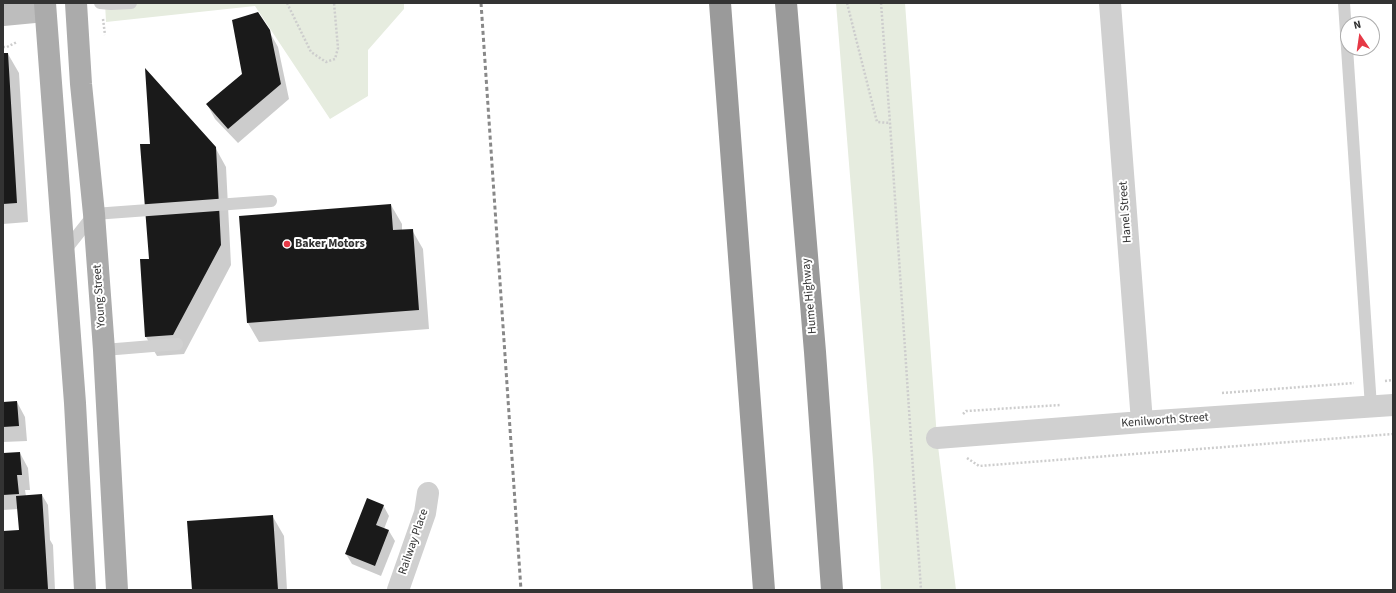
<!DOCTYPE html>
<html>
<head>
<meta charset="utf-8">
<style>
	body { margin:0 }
	#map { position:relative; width:1396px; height:593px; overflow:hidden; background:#fff; font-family:"Source Sans 3",sans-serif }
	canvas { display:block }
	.frame { position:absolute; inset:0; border:4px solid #333; pointer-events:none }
	.north { position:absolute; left:1340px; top:16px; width:40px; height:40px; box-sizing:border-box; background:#fff; border:1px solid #adadad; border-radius:50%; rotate:347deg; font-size:11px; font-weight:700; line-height:16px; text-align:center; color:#333 }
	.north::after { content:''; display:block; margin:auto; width:14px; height:18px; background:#e63946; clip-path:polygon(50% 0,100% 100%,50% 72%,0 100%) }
</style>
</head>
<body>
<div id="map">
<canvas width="1396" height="593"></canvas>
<div class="frame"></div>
<div class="north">N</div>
</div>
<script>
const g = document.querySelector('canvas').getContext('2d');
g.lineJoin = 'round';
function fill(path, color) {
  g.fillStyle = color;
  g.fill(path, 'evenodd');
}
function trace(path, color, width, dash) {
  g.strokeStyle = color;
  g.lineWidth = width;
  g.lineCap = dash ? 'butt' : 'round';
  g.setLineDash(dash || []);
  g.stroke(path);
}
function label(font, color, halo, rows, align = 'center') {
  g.font = font + ' "Source Sans 3",sans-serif';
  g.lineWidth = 4;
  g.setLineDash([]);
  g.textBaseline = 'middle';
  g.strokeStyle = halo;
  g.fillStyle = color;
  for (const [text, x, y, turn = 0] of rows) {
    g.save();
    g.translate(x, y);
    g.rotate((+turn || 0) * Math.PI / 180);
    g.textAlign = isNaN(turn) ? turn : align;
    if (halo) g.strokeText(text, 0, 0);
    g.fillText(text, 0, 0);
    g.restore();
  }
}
fill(new Path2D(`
	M105,3H404V9L368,50V96L330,119L255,6L106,22Z
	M836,3H905L937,438L956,590H881L873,460Z`), '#e6ecdf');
fill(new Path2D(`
	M269,31L278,47L289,99L238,143L215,119L207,104L244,75Z
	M3,54H8L19,73L28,222L3,224Z
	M215,147L226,167L231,265L184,354L157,356L146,337L150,260Z
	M391,205L402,224V230H412L423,249L429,329L259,342L248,323Z
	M17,402L25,417L27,441L3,442V403Z
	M20,453L28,468L30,490H25L26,496L42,495L48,505L50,540L53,545L55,590H3V532L20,531L18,509L3,510V454Z
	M383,505L389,516L384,529L389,531L395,541L381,576L352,564L346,554Z
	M273,517L284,536L287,590H193Z`), '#0003');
fill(new Path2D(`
	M258,12L270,30L281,84L228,129L206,104L242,74L232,20Z
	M3,53H8L17,203L3,204Z
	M145,68L216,147L221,245L173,335L145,337L140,259H149L140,144H150Z
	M391,204L393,230L413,229L419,310L247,323L239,216Z
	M17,401L19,426L3,427V402Z
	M20,452L22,475H17L19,494L3,495V453Z
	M42,494L48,589L3,590V531L19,530L16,496Z
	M367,498L384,505L376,525L389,530L375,566L345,554Z
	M273,515L278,590H192L187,521Z`), '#1a1a1a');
trace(new Path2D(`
	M287,3L311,52L326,62L335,59L338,48L334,3
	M847,3L877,122L890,123
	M881,3L890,123L921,590
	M103,19L105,35
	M3,47H7L17,42
	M1385,381L1393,380
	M1222,393L1354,383
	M963,414L966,411L1061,405
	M967,458L979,466L1393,434`), '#cdcdcd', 2.5, [2, 2]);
trace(new Path2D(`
	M100,3L111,4L131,3
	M1344,3L1371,407
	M64,252L94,214L271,201
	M104,350L177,344`), '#d0d0d0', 12);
trace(new Path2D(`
	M1110,3L1142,422
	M937,438L1142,422L1393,405
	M398,590L425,513L428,493`), '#d0d0d0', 22);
trace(new Path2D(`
	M3,15L45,11`), '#bdbdbd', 22);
trace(new Path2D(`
	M45,3L75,403L85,590
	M76,3L81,84L94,214L104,350L117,590`), '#ababab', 22);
trace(new Path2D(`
	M720,3L764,590
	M786,3L815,352L832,590`), '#9a9a9a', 22);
trace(new Path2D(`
	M481,3L521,590`), '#888', 3, [4, 3]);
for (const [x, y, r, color] of [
	[287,244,4,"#e63946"]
]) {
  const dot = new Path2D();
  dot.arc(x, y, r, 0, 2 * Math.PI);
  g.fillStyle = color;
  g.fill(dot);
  trace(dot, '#fff', 1.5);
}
label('12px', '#333', '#fff', [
	["Hanel Street",1126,212,-94],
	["Young Street",100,296,-94],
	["Hume Highway",810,296,-95],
	["Kenilworth Street",1165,421,-4],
	["Railway Place",414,542,-71]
]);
label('bold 12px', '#333', '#fff', [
	["Baker Motors",295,244]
], 'left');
</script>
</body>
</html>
